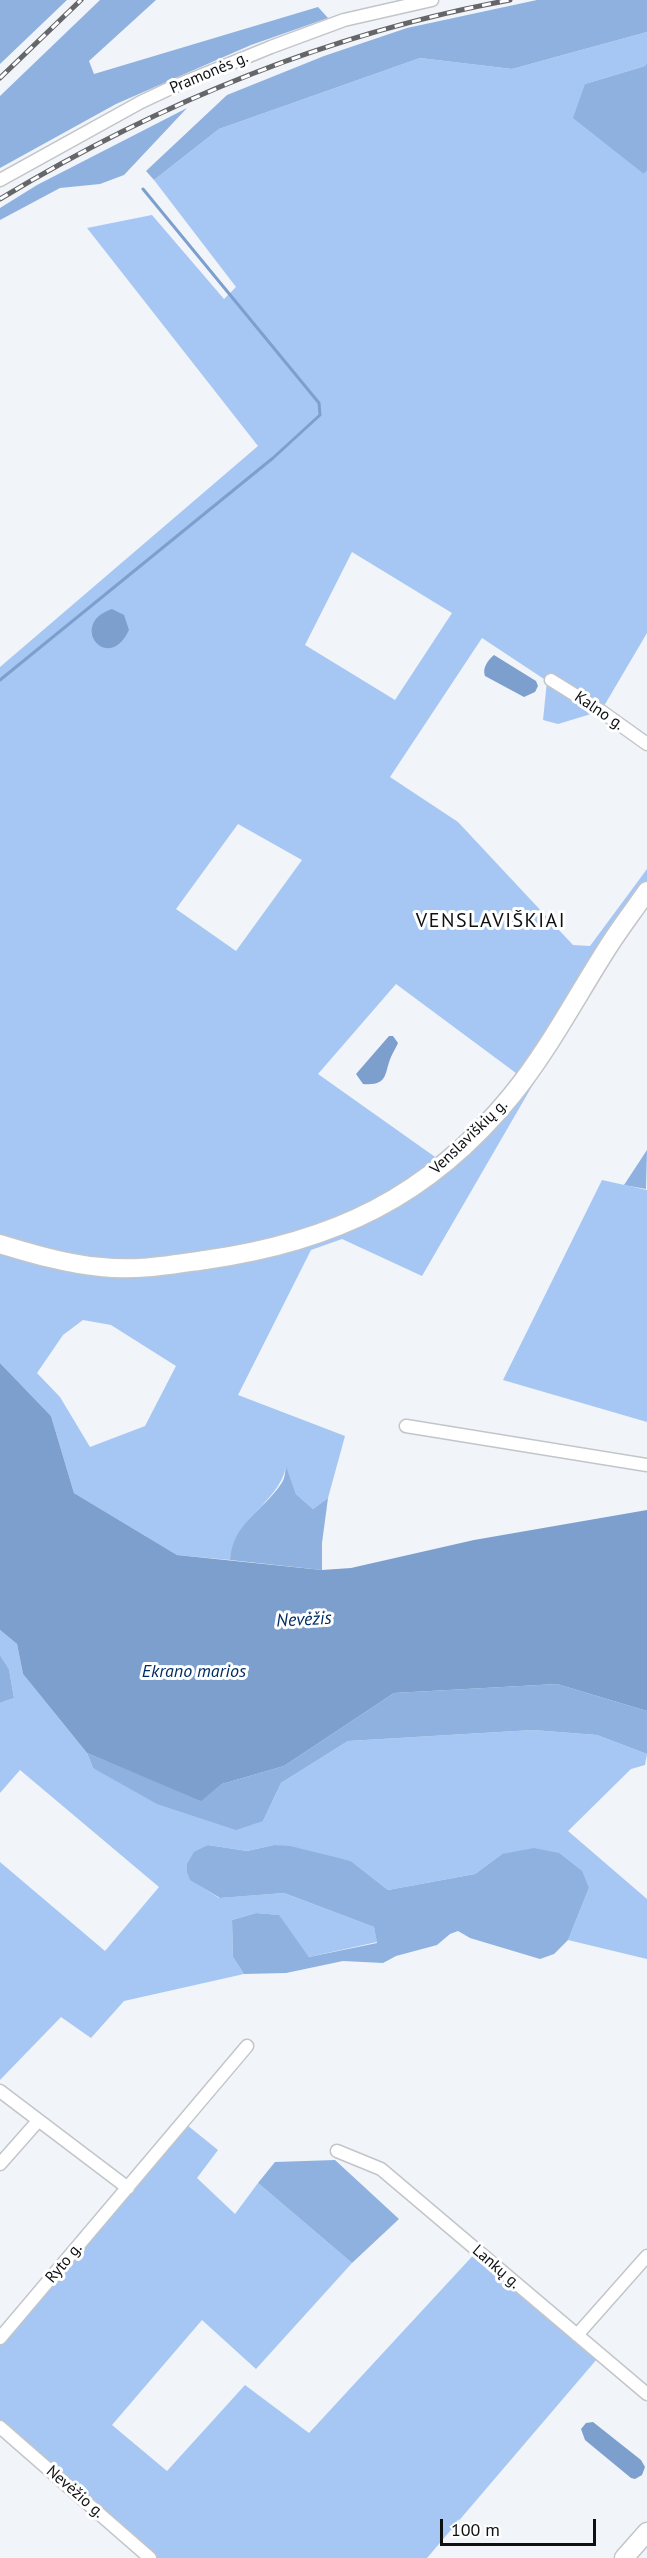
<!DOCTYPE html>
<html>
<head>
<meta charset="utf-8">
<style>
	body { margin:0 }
	#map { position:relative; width:647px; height:2558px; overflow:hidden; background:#f1f4f8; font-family:"PT Sans",sans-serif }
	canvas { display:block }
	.scale { position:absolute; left:440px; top:2519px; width:156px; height:27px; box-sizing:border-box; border:3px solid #0f1012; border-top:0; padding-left:8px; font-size:18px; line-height:21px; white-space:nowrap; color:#0f1012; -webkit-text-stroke:4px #fff; paint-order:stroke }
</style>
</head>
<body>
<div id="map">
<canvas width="647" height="2558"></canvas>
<div class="scale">100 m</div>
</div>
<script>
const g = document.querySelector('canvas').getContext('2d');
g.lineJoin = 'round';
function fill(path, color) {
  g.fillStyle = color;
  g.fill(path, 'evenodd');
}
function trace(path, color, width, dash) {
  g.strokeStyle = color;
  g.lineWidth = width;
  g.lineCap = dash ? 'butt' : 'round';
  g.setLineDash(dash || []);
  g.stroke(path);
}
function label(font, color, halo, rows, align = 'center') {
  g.font = font + ' "PT Sans",sans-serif';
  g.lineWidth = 6;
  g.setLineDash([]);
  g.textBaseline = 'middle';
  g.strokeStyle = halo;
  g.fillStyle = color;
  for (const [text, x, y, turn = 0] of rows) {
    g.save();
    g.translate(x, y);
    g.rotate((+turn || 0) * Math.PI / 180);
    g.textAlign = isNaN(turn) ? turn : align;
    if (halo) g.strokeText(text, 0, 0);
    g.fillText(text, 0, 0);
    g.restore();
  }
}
fill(new Path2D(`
	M647,32V62L645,66L585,84L644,174L647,171V633L601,711L558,724L543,720L547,681L482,638L390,777L458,822L573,945L590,946L647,869V891L524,1079L396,984L318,1074L445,1164L329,1231L146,1269L0,1243V667L258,446L87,228L152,215L224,299L236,287L154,180L219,129L420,58L512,69ZM352,552L452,613L395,700L305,645ZM238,824L302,860L236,951L176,909Z
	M546,1062L422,1276L342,1239L311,1250L238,1395L345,1436L328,1498L313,1509L296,1494L286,1467C278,1504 233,1518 230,1560L177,1555L74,1493L51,1416L0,1363V1253L155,1274L198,1270L253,1259L394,1207ZM83,1320L111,1325L176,1366L145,1426L90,1447L60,1397L37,1373L63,1335Z
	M602,1180L647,1190V1422L503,1380Z
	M0,1630L17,1644L23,1674L87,1753L93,1768L263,1821L281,1783L348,1741L533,1730L597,1735L647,1754L645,1765L631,1769L568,1831L647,1899V1959L568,1940L589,1888L502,1854L475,1874L388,1890L351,1861L274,1845L247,1851L208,1845L191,1880L219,1898L284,1893L374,1927L377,1942L309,1957L278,1915L256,1913L232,1920L233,1957L244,1974L124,2001L91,2038L61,2017L0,2080V1862L105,1951L159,1887L20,1770L0,1793V1703L14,1698L9,1669L0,1655Z
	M187,2125L218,2150L197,2178L235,2214L258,2183L352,2263L256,2369L202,2320L112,2425L167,2471L245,2385L309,2433L479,2249L597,2359L427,2558H150L0,2422V2344Z`), '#a6c7f3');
fill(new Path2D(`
	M0,0H67L0,64Z
	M100,0H156L89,61L94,74L318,7L328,18L251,45L116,104L0,168V96Z
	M537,0H647V32L512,69L420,58L219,129L154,180L146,171L227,95L324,56L407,28Z
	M647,62V171L644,174L573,118L585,84L645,66Z
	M187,108L124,175L100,184L60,188L0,220V208L37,185Z
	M647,1150L646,1189L624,1185Z
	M286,1466L296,1494L313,1509L328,1498L322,1543V1570L230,1560C232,1524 263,1511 281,1484C285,1479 285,1472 286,1466Z
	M0,1655L9,1669L14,1698L0,1703Z
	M557,1684L647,1711V1754L597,1735L533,1730L348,1741L281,1783L263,1821L236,1830L157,1804L93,1768L87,1753L201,1800L222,1784L284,1766L394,1693Z
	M208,1845L247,1851L274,1845L290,1846L351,1861L388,1890L475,1874L502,1854L534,1848L559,1853L582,1871L589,1888L568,1940L554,1954L540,1959L470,1938L458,1931L450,1934L437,1945L396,1956L383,1963L343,1961L286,1973L244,1974L233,1957L232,1920L256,1913L279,1915L309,1957L377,1943L374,1927L284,1893L220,1898L190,1880L187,1872V1864L194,1852Z
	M335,2160L399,2219L352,2263L258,2183L275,2162Z`), '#8eb1e0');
fill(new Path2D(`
	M112,609L124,615L129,630C108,675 67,624 112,609Z
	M494,655L536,681L538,686L535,692L524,697L485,676C482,668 488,660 494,655Z
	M389,1036H393L398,1043C396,1048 393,1052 391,1057C384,1073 389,1086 363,1084L356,1074Z
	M0,1363L51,1416L74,1493L177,1555L322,1570L351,1568L474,1540L647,1510V1711L557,1684L394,1693L284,1766L222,1784L201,1801L87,1753L23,1674L17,1644L0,1630Z
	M593,2422L641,2460L645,2467L642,2475L635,2479L631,2478L585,2440L581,2429L586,2423Z`), '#7d9fce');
trace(new Path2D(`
	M0,680L273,458L320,415L319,403L143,189`), '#7d9fce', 3);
const minor = new Path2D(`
	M0,180L141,102L173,87L271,47L344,20L432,0
	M551,680L601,711L647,744
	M406,1426L647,1465
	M0,2091L128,2188
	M337,2151L381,2169L647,2394
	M0,2164L38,2121
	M577,2335L647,2256
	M0,2338L247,2046
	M0,2427L150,2558`);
const secondary = new Path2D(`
	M0,1244C33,1254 67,1264 101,1267C137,1271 170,1265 205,1260C333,1242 429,1197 512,1095C549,1049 576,997 608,947C620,928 634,910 647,891
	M624,2558L647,2532`);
trace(minor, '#c2c5c9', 15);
trace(secondary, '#c2c5c9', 21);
trace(minor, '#fff', 12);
trace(secondary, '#fff', 18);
const rail = new Path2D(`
	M0,78L81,0
	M0,199C157,104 330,33 510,0`);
trace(rail, '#656669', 5);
trace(rail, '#fff', 3, [9]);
label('16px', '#0f1012', '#fff', [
	["Pramonės g.",209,73,-23],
	["Kalno g.",599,711,34],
	["Venslaviškių g.",469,1137,-44],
	["Ryto g.",64,2263,-50],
	["Lankų g.",496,2267,41],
	["Nevėžio g.",75,2492,41]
]);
label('italic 18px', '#002d64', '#fff', [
	["Nevėžis",304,1620,-3],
	["Ekrano marios",194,1672]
]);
g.letterSpacing = '1.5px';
label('20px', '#0f1012', '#fff', [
	["VENSLAVIŠKIAI",491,921]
]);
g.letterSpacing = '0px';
</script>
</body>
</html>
